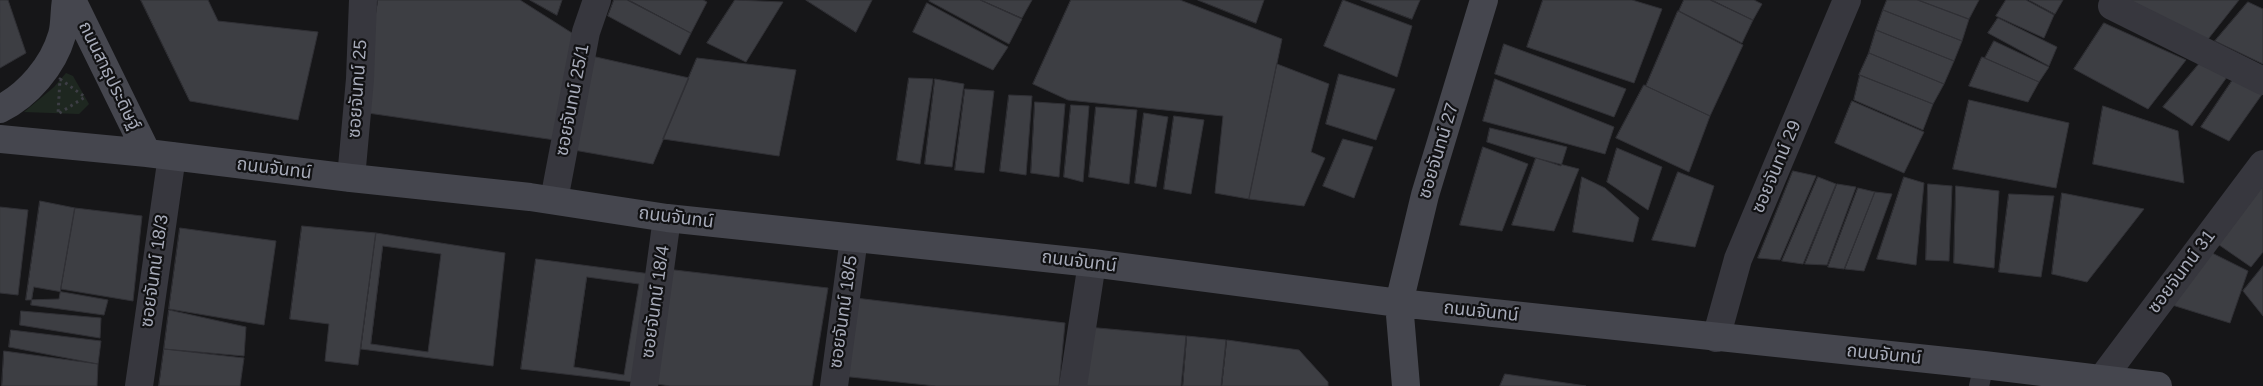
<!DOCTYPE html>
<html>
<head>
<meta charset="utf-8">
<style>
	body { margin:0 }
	canvas { display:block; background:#161618 }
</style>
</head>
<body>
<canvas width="2263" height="386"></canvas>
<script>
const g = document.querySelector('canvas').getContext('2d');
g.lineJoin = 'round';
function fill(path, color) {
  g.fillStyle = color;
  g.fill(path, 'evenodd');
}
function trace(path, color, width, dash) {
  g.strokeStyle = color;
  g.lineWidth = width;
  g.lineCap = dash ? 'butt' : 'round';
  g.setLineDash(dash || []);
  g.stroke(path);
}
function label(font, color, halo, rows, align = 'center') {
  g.font = font + ' Arial,"Noto Sans Thai",sans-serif';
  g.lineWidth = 4.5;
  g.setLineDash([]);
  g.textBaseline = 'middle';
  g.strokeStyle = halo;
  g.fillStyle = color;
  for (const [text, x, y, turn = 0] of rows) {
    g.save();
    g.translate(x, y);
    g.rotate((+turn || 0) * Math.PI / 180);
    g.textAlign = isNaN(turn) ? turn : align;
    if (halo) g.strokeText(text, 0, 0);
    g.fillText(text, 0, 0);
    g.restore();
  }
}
fill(new Path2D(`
	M66,73L73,76L89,104L79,114L24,112L54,87Z`), '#1e2720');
const building = new Path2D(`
	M0,0H8L26,53L0,68Z
	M141,0H208L218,21L318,32L298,120L190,101Z
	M378,0H520L583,40L562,141L361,112Z
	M530,0H562L557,15Z
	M614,0H627L691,33L680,55L608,16Z
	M629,0H703L707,2L691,33Z
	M735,0L783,2L746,62L707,43Z
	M806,0H872L856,32Z
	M930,0H980L1022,19L1009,44L929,1Z
	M981,0H1032L1022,18Z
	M1071,0H1180L1282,39L1249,199L1215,193L1223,116L1068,100L1033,84Z
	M1198,0H1264L1256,23Z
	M1343,0L1412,26L1397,77L1324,46Z
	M1361,0H1420L1412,19Z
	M1543,0H1632L1662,9L1634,83L1527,47Z
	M1684,0H1710L1753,20L1742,43L1679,11Z
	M1712,0H1754L1762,4L1753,20Z
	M1887,0H1918L1969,19L1962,41L1883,10Z
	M1918,0H1979L1969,19Z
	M2006,0H2026L2054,15L2044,38L1996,16Z
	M2029,0H2063L2055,14Z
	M2125,0H2239L2205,43Z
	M2248,2L2263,9V64L2215,41Z
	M927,3L1008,47L993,70L913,32Z
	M1883,10L1962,41L1954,61L1876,30Z
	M1678,11L1743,45L1710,116L1646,86Z
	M1998,18L2057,47L2049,66L1988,33Z
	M2104,23L2186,60L2148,109L2074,69Z
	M1876,30L1954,61L1944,84L1869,53Z
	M1994,41L2049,67L2039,82L1985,58Z
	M1504,44L1626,89L1614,117L1495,74Z
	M1869,53L1944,84L1933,104L1859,75Z
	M587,55L689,78L653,164L568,149Z
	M1982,57L2039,82L2028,102L1969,86Z
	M697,58L796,70L779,156L663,139Z
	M1277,64L1329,84L1311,152L1325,158L1304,206L1249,199Z
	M2199,64L2227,77L2192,126L2163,107Z
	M1339,74L1395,89L1376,140L1326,124Z
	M1860,75L1933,104L1923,130L1854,100Z
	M909,78L933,79L920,164L897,160Z
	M2234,78L2263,93L2229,141L2201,127Z
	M935,79L964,84L952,167L925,164Z
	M1495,79L1614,127L1605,154L1483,121Z
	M1644,85L1710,116L1689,172L1616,138Z
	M965,89L994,91L984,173L955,170Z
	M1009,95L1032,96L1026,175L1000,171Z
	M1969,100L2069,123L2056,188L1953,169Z
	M1852,101L1924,132L1904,173L1835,143Z
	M1035,102L1065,104L1059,177L1031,173Z
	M1071,105L1089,106L1083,182L1064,177Z
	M2103,106L2178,131L2184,183L2093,164Z
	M1096,107L1137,110L1129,184L1089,177Z
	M1144,113L1168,117L1156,187L1135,183Z
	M1174,116L1204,120L1191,194L1164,189Z
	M1490,128L1567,147L1561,166L1487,142Z
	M1343,139L1373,147L1354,198L1323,186Z
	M1483,147L1528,164L1502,231L1460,225Z
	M1617,148L1662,167L1648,210L1607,182Z
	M1536,158L1579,169L1554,231L1512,225Z
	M1793,171L1816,176L1780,260L1758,258Z
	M1678,172L1714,186L1695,247L1652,240Z
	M1582,177L1605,188L1639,218L1633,242L1573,232Z
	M1818,177L1836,184L1803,264L1782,261Z
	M1904,177L1924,183L1916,265L1877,259Z
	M2263,179V252L2251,267L2212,240Z
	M1837,184L1856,187L1827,265L1805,264Z
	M1928,184L1952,186L1949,261L1926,260Z
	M1956,186L1999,191L1994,268L1954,263Z
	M1858,188L1875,192L1844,269L1828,267Z
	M1875,192L1892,194L1864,271L1845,269Z
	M2062,193L2144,209L2087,282L2052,274Z
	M2009,194L2054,196L2041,277L1999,272Z
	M40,201L75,208L59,299L26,300Z
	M0,207L28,210L18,295L0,293Z
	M75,208L142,216L133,301L61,289Z
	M302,226L376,233L358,365L325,361L329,324L290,319Z
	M180,228L276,241L264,325L169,309Z
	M376,233L505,253L493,366L361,349Z
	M383,246L441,254L428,352L371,344Z
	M2206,250L2248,271L2230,323L2169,304Z
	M536,259L651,274L634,382L521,369Z
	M2263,266V316L2243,291Z
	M666,269L828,288L812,386H670L650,383Z
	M587,277L639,284L624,375L574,367Z
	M34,287L108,300L104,315L31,305Z
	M847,297L1065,323L1059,386H936L841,376Z
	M169,310L246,327L244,356L164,349Z
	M21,311L101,318L100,338L20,325Z
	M1087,327L1186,336L1181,386H1079Z
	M11,330L101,341L98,364L9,347Z
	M1187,336L1226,340L1221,386H1183Z
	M1227,340L1299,350L1328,382V386H1222Z
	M164,349L244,358L240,386H159Z
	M4,351L98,364L97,386H2Z
	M1505,374L1586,386H1500Z`);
fill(building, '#3d3e43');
trace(building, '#303035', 1);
trace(new Path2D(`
	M60,79L85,97L58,114Z`), '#3d3e45', 3, [2.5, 4]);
trace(new Path2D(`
	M1979,386L1984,365`), '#37373e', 20);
trace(new Path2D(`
	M2112,6L2263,81
	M351,178L360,79L363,0
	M554,200L586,32L597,0
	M1716,338L1738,259L1847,0
	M2101,380L2263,164
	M139,386L172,156
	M644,386L667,218
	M834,386L854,238
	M1073,386L1092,263`), '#37373e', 28);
trace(new Path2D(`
	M72,0L147,153
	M0,109C28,95 53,66 62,35C65,24 64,11 66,0
	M0,139L147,153L351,178L530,197L667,218L1092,263L1399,303L1984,365L2158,386
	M1406,386L1399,303L1425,195L1484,0`), '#45464e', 28);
label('18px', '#a7abb9', '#111113', [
	["ถนนสาธุประดิษฐ์",109,76,64],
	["ซอยจันทน์ 25",358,89,-86],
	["ซอยจันทน์ 25/1",573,100,-79],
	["ซอยจันทน์ 27",1439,151,-73],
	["ซอยจันทน์ 29",1777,167,-67],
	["ถนนจันทน์",274,169,7],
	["ถนนจันทน์",676,218,7],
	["ถนนจันทน์",1079,262,7],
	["ซอยจันทน์ 18/3",155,271,-82],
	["ซอยจันทน์ 31",2182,272,-53],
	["ซอยจันทน์ 18/4",656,302,-82],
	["ซอยจันทน์ 18/5",844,312,-82],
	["ถนนจันทน์",1481,312,6],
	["ถนนจันทน์",1884,355,6]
]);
</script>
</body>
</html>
